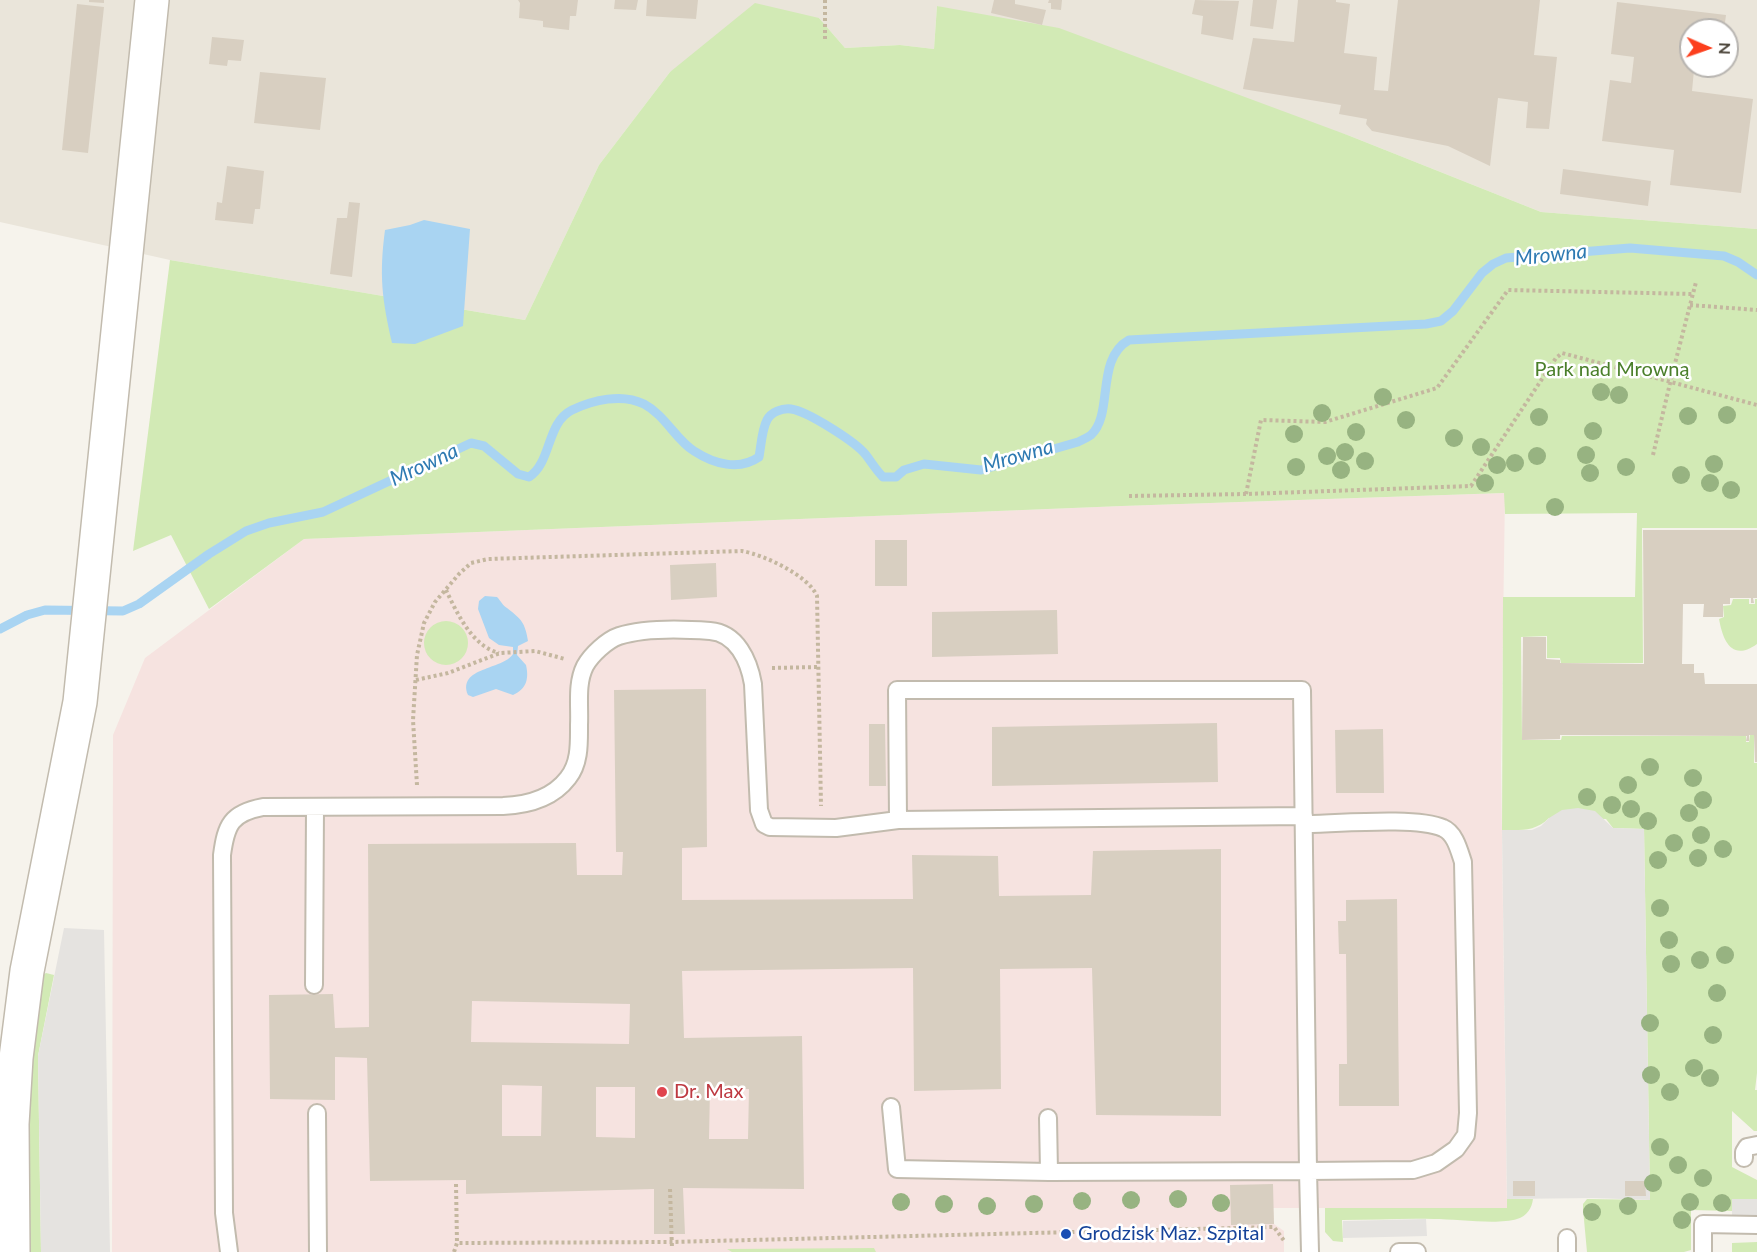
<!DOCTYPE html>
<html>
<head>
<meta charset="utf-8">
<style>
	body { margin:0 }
	#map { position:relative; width:1757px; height:1252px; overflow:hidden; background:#f6f3ec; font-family:Lato,sans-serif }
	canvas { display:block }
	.north { position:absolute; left:1679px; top:18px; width:60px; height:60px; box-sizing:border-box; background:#fff; border:2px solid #b7b4b0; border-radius:50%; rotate:92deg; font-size:16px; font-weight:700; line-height:24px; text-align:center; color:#4b4439 }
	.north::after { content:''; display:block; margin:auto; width:21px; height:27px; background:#fc3f1d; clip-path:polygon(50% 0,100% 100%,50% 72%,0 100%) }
</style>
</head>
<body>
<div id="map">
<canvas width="1757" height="1252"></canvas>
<div class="north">N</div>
</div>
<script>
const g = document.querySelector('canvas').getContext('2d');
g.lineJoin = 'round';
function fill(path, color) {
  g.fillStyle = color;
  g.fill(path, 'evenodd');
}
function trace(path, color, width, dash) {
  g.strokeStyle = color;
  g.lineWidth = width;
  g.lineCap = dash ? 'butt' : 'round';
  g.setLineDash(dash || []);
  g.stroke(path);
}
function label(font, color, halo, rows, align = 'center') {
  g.font = font + ' Lato,sans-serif';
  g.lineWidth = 5;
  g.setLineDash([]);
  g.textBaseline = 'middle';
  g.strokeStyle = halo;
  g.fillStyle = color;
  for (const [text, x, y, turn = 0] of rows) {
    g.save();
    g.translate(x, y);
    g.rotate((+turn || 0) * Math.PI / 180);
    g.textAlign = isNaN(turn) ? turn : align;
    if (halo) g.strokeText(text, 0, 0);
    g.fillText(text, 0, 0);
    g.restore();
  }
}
fill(new Path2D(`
	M0,0H1757V229L1541,212L1350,136L937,6L934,49L900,45L845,48L819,18L670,72L599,165L525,320L170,260L0,222ZM1691,30H1727V66H1691Z`), '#eae5da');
fill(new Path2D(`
	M1505,493L1501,765L1507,1208H1273L1274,1224L1284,1231V1252H112L113,735L145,658L304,539L1122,506Z`), '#f6e3e0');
fill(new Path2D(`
	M755,3L819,18L845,48L900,45L934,49L937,6L1059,28L1350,136L1541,212L1757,229V528H1642L1643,663H1561L1560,658H1547V636L1521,637L1522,740H1561L1562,736H1746V742H1749L1750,735H1754V763H1757V1073L1755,1090H1757V1131H1754L1732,1111V1167L1757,1180V1199H1732V1211L1691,1210V1250L1684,1252H1587L1583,1209V1204L1587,1199L1650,1200L1644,829L1613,828L1606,819L1549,818C1535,832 1520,830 1502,830L1503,597H1635L1637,513L1505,514L1504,493L1122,506L304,539L209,609L171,535L133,551L170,260L525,320L599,165L670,72Z
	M1733,599H1749V604H1755V599H1757V644C1732,662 1723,641 1719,619L1724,617L1723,606L1731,605Z
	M424 643a22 22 0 1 1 44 0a22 22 0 1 1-44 0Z
	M46,973L54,975L38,1056L41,1252H28L27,1104L41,976Z
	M1507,1199H1533C1532,1208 1527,1216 1517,1219C1498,1225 1456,1219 1434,1219C1404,1218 1373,1220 1342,1220L1343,1242L1333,1241L1325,1232V1208H1507Z
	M1757,1242V1252H1732V1243Z
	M874,1248L876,1252H732L727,1249Z`), '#d2eab5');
fill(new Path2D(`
	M1578,808L1595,811L1613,828L1644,829L1650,1200L1593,1198L1507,1199L1502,830H1532L1541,826L1549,818L1562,810Z
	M64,928L104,930L110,1252H41L38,1056Z
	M1732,1199H1757V1216H1732Z
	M1426,1219L1427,1236L1343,1238V1221Z`), '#e5e3e0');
fill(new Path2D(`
	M424,220L470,229L463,326L415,344L392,343C382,299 379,275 385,230L410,225Z
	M485,596L497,597C501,601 503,606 507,608C521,619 525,622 528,641L518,646L517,655L526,665C529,678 527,689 513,695L496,689L473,697L468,695C457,667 503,670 513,654V647L499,645L489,638L478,609L479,601Z`), '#a9d4f2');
trace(new Path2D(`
	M0,629L27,615L45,610L123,611L139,604L209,554L246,531L269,523L323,512L471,443L484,446L518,474L529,477C552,462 546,423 572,410C593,400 622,393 644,404C665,415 676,440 694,451C714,464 739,471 759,457C761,446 762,429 767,420C771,412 782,408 791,409C807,411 856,442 866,455C872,463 876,470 883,477H896L904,470L924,464L981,470L1078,442C1082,440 1087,438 1091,435C1114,414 1095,359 1129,340L1426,324L1441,321L1453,311L1482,273L1493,264L1506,258L1630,248L1724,256L1738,262L1757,275`), '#a9d4f2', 9);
fill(new Path2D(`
	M89,0H104V3L89,2Z
	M518,0H578L576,16H570L569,30L543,27V21L519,18L520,3Z
	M615,0H638L636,10L614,9Z
	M647,0H698L696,19L646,16Z
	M994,0H1015V4L1046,10L1042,25L991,13Z
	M1049,0H1062L1061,10L1051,9V3H1048Z
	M1195,0L1239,1L1233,40L1201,34L1203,16L1192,14Z
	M1253,0H1277L1273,29L1250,26Z
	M1298,0H1336V2L1350,4L1344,53L1377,57L1374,90L1388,91L1398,0H1540L1534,55L1557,57L1549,129L1526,128L1528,102L1498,98L1490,166L1448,146L1372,131L1366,124L1367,119L1339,114L1341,105L1243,89L1253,38L1294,42Z
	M1617,2L1726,15L1724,30H1691V66H1720L1719,73L1694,70L1692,91L1753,99L1741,193L1670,185L1674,150L1602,141L1610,80L1631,83L1634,57L1611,54Z
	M77,4L104,7L88,153L62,150Z
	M212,37L244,40L241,61L228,60L227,66L209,64Z
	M260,72L326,78L320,130L254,123Z
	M227,166L264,171L260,209H255L253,224L215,220L217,202L222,203Z
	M1563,169L1651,181L1648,206L1560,194Z
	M349,202L360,203L352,277L330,274L337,218H347Z
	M1643,530H1757V598H1753L1754,603H1751V598H1730V604H1723V617H1703L1704,604H1683L1682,664H1694V673H1704L1705,684H1757V762H1755L1754,735H1749V741H1746L1747,736L1560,735V739L1522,740L1523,637H1546V659L1560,660V663L1644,664Z
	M875,540H907V586H875Z
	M716,563L717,597L671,600L670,565Z
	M1057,610L1058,654L932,657V612Z
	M706,689L707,847L682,848V900L913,899L912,855L998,856L999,896L1091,895L1093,851L1221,849V1116L1096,1115L1092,968L1000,969L1001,1089L914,1091L913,968L682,971L684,1038L802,1036L804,1189L683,1188L685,1234H654V1189L466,1194V1180L370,1181L367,1058L335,1057V1100L270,1099L269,995L333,994L335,1028L369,1027L368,844L576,843L577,875H622L623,852H616L614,690ZM472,1001L630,1004L629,1044L471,1042ZM502,1085L542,1086L541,1136H502ZM596,1087H635V1138L596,1137ZM710,1089H749L748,1139H709Z
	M1217,723L1218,782L992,786V727Z
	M869,724H885L886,786H869Z
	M1383,729L1384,793H1336L1335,730Z
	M1397,899L1399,1106H1339V1064H1347L1346,954H1339L1338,921H1346V900Z
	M1513,1181H1535V1196H1513Z
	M1625,1181H1645L1646,1196H1625Z
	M1273,1184L1274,1224L1231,1225L1230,1185Z`), '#d8cfc1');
const service = new Path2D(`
	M1304,824C1336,824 1416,816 1443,828C1455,833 1459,850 1463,862L1468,1113L1466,1135L1456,1149L1436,1163L1413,1170L1308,1171L1310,1252
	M314,985L315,808
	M891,1107L897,1169L1049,1172L1308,1171L1302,690H897L898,820
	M317,1113L318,1252
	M1048,1118L1049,1172
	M1744,1158V1152L1747,1147L1757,1145
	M1567,1238V1252
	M229,1252L224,1213L222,855C226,825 231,813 263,807L503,806C528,805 552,799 568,778C580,763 579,743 579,725C580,706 576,684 585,666C591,655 607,640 619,636C644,628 684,629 710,631C737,633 749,661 753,684L759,810L764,824L770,827L836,828L898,820L1304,816
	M1399,1252H1417
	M1703,1252V1224L1757,1225`);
const tertiary = new Path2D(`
	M13,1252L12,1124L16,1058L27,971L80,702L152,0`);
trace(service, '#c2bbae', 20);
trace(tertiary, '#c2bbae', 36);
trace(new Path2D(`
	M825,0V42
	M1690,305L1757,310
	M1653,455L1672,375L1696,282
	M1246,494L1261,420L1325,422L1437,388L1508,290L1693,294
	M1129,496L1246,494L1471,486L1556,358L1562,353L1757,405
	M446,590C457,613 472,646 499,653
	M772,668L819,667
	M416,680L448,673L500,653L535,651L565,659
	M417,785L413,720L417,655L424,623L435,602L459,574L471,563L488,559L742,551C764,555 808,575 817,596L821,806
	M456,1184L457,1243
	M670,1189L672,1249
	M454,1252L457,1243L671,1242L1274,1227L1285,1242`), '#c4b79f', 4, [3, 3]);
trace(service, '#fff', 16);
trace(tertiary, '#fff', 33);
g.fillStyle = '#97b381';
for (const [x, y] of [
	[1601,392],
	[1619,395],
	[1383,397],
	[1322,413],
	[1727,415],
	[1688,416],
	[1539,417],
	[1406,420],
	[1593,431],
	[1356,432],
	[1294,434],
	[1454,438],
	[1481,447],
	[1345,452],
	[1586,455],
	[1327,456],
	[1537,456],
	[1365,461],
	[1515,463],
	[1714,464],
	[1497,465],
	[1296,467],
	[1626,467],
	[1341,470],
	[1590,473],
	[1681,475],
	[1485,483],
	[1710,483],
	[1731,490],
	[1555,507],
	[1650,767],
	[1693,778],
	[1628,785],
	[1587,797],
	[1703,800],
	[1612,805],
	[1631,809],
	[1689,813],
	[1648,821],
	[1701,835],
	[1674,843],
	[1723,849],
	[1698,858],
	[1658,860],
	[1660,908],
	[1669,940],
	[1725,955],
	[1700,960],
	[1671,964],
	[1717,993],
	[1650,1023],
	[1713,1035],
	[1694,1068],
	[1651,1075],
	[1710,1078],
	[1670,1092],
	[1660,1147],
	[1678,1165],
	[1703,1178],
	[1653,1183],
	[1178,1199],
	[1131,1200],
	[1082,1201],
	[901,1202],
	[1690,1202],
	[1221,1203],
	[1722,1203],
	[944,1204],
	[1034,1204],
	[987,1206],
	[1628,1206],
	[1592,1212],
	[1682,1220]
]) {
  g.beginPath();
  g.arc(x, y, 9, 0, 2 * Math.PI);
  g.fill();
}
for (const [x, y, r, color] of [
	[662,1092,6,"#e0444e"],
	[1066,1234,6,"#1a4fb4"]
]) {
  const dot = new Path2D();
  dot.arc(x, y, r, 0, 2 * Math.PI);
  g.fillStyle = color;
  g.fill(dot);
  trace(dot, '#fff', 2);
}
label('20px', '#4a7f2a', '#fff', [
	["Park nad Mrowną",1612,370]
]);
label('20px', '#be3a42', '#fff', [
	["Dr. Max",674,1092]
], 'left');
label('20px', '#164399', '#fff', [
	["Grodzisk Maz. Szpital",1078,1234]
], 'left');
label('italic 21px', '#2e7ab2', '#fff', [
	["Mrowna",1551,255,-6],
	["Mrowna",1018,456,-16],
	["Mrowna",424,465,-25]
]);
</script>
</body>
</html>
